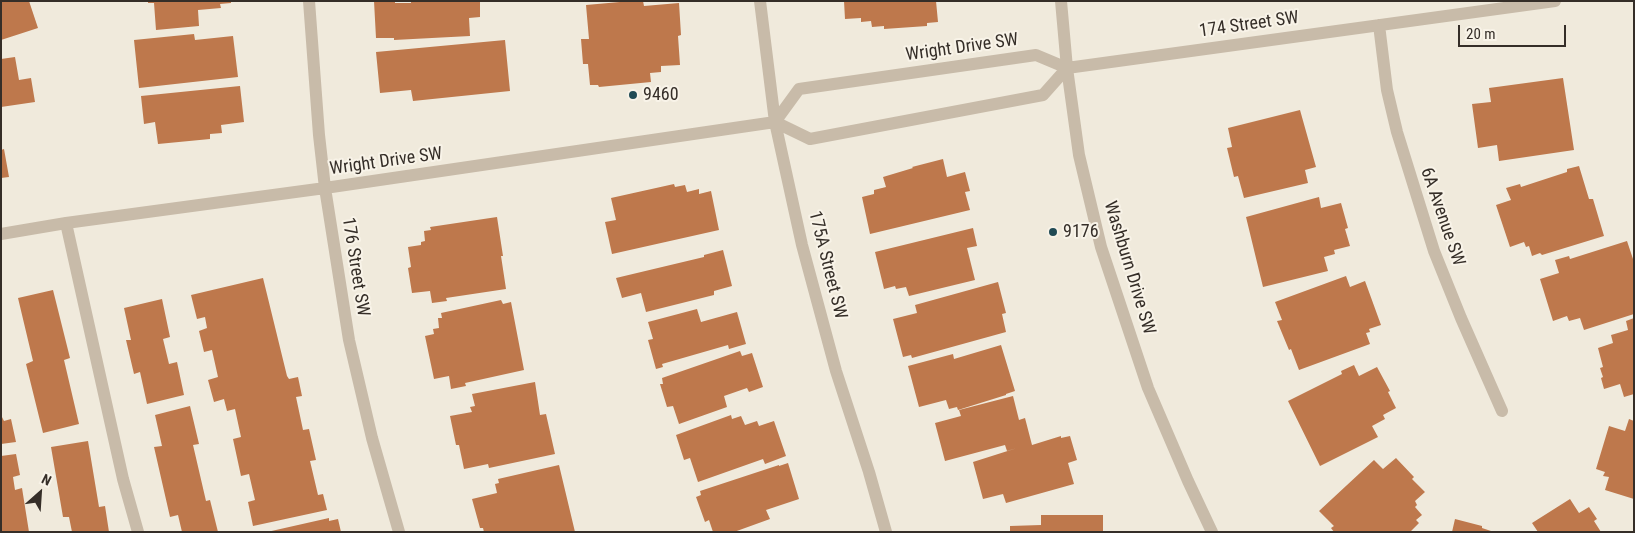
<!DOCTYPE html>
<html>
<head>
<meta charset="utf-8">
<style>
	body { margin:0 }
	#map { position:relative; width:1635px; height:533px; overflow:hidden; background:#f0eadc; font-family:"Roboto Condensed",sans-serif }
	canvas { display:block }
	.frame { position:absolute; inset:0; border:2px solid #352e28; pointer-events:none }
	.north { position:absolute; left:15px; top:468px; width:50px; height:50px; -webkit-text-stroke:4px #f8f3e8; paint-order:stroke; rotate:26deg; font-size:14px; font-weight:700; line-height:20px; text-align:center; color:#352e28 }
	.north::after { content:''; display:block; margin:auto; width:18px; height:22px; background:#352e28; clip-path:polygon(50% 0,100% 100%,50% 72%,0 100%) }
	.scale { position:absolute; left:1458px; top:25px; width:108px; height:22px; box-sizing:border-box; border:2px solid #352e28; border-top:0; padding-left:6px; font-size:15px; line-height:18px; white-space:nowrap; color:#352e28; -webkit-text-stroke:4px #f8f3e8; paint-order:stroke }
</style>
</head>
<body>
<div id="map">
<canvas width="1635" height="533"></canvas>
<div class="frame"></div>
<div class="north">N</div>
<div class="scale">20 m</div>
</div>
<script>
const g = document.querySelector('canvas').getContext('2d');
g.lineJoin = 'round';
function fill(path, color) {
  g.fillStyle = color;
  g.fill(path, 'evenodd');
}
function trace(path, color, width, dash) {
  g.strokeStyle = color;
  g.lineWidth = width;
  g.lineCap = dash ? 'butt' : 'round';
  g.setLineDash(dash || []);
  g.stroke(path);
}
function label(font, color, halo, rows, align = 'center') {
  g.font = font + ' "Roboto Condensed",sans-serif';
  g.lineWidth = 4;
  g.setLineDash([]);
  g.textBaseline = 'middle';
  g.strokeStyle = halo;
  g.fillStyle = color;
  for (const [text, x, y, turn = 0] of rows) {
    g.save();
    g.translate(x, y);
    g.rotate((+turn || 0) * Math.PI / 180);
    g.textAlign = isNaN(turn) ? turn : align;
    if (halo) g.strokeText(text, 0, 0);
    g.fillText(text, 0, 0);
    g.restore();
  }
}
fill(new Path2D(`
	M1,1H29L38,28L1,40Z
	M148,1H231V3L220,4L221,8L198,10L199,26L156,30L154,3H148Z
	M374,1H395V3H411V1H480V17L469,18L470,36L394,40V38H376Z
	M631,1H643L644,6L679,3L681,35L678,36L680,65L661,66V72L650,73L651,82L599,87L598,85H590L588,64H583L581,39H589L586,5Z
	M844,1H936L938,22L927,23V26L884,29V26L872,27L871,21L861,22V18L845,19Z
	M194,34L195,40L233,36L238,77L139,88L134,40Z
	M505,40L510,91L413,101L411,90L380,93L376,52Z
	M15,57L19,80L31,78L35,102L1,107V59Z
	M1563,78L1574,150L1499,161L1497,145L1478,148L1472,104L1491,102L1489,88Z
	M240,86L244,122L221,125L222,133L210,134V139L158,144L155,122L144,124L141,96Z
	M1300,110L1316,167L1305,170L1308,183L1244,198L1238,176L1234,177L1227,148L1232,147L1228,128Z
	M4,149L9,177L1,178V150Z
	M943,159L947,177L965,172L970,191L965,192L970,210L870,234L862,197L874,194V190L886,187L883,177L913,168L912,167Z
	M1579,166L1589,199H1593L1604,236L1542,255L1540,253L1532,256L1529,246L1526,247L1524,242L1510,247L1496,205L1511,200L1506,188L1520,184L1521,187L1567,172V169Z
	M674,184L675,187L685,185L687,192L699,189V194L711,191L719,230L612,254L605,222L616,220L611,198Z
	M1319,197L1321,208L1341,203L1348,228L1345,229L1350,246L1334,250L1335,254L1324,257L1328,271L1263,287L1246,217Z
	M497,217L503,256H501L506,289L446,298L447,301L432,303L430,291L412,293L408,268L411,267L408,247L421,245V242L425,241L424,231L431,230L430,227Z
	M973,228L977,246L967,248L975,280L909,296L906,287L896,289L895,286L884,289L875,252Z
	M1627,241L1634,262V314L1584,330L1580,318L1569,321L1567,316L1553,321L1540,279L1559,273L1555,260L1569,256L1570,259Z
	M723,250L732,286L714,291V295L646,312L641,293L622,298L616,278L704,257V255Z
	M1346,276L1350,287L1365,281L1381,325L1369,329L1370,332L1366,333L1370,344L1299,370L1291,349L1289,350L1277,321L1282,320L1275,302Z
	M263,278L287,376L289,379L298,377L302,396L296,397L303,430L309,429L316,460L310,461L318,495L323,494L327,510L253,526L248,502L255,500L249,474L241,476L233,439L241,437L235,409L227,411L224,399L214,402L208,380L218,377L212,350L204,352L199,331L207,328L205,317L197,319L191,295Z
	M998,282L1006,313L1002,314L1006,332L912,358L911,355L903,357L893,319L917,313L915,305Z
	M53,290L70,358L64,360L79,424L43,433L26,364L33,361L18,298Z
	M162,299L170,337L163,339L169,364L177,362L184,395L147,404L140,372L134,374L126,340H131L124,308Z
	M501,300L503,304L511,302L524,370L465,383L466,386L451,389L449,376L434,379L425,336L434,334L433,329L439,328L438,318H442L441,313Z
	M697,309L701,322L737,312L746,344L729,349L728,345L662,364L663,367L656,369L648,340L653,339L648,322Z
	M1634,318V394L1624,397L1620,384L1604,389L1601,378L1603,377L1600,368L1603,367L1598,348L1613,343L1611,335L1628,330L1626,321Z
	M1001,345L1015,391L1006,394V395L958,410L957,407L949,409L946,400L919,407L908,366L953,354L954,359Z
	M740,351L742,356L752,353L763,387L749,392L747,388L724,396L727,407L679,424L673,406L667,407L660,384H663L662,378Z
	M1354,365L1359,376L1377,367L1390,391L1388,392L1396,408L1383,415L1385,419L1372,426L1378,437L1320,466L1288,401L1342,374L1341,371Z
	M535,382L540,415L546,414L555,454L489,468L488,464L464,469L459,445H456L450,416L472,412L470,407L475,406L472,394Z
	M1013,396L1019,420L1025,418L1032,445L1061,436V438L1070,436L1077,460L1068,463L1074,484L1006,503L1003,494L983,499L973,462L1017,448L1007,451L1005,445L945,461L935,423L961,416L959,410Z
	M190,406L199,444L193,445L206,501L210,500L218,532H182L178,515L170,517L154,447L162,446L155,415Z
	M1,415L4,421L11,419L16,442L1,444Z
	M731,415L732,419L741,416L745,425L757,421L759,426L774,421L786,456L765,464L763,459L698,482L690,458L684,460L676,435Z
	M1629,419L1634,421V499L1605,490L1609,477L1603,476L1605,472L1596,469L1609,426L1625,431Z
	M88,441L99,507L105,506L109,532H72L69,517H63L51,447Z
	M16,454L20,475L13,477L15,490L22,488L29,532H1V456Z
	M1396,458L1414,477L1412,479L1425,492L1415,501L1417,505L1415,507L1422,515L1416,520L1419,523L1410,532H1334L1331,528L1334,526L1319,511L1374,460L1383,469Z
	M788,463L799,499L766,510L770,519L734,532H713L709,520L705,522L696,497L701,495L700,491L779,465V466Z
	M559,465L575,532H484L483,528H480L472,499L497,493L495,484L499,483L498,479Z
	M1570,499L1579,513L1589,507L1597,519L1594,521L1601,532H1538L1532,523Z
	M1041,515H1103V532H1010V526L1041,525Z
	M329,518V521L338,519L341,532H267Z
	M1455,519L1482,526V528L1494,532H1452Z`), '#be784c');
trace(new Path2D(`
	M309,1L319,135L325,188L349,340L372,438L399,532
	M760,1L775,122L802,245L836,371L869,472L886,532
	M1061,1L1067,68L1079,155L1101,247L1148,388L1188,481L1212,532
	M1379,25L1387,90L1397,132L1434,251L1461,318L1502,411
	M1067,68L1555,1
	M775,122L799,89L1036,55L1067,68
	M66,223L123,479L138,532
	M1,234L66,223L325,188L775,122L810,139L1043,95L1067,68`), '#c8bba9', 12);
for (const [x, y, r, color] of [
	[633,95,5,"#204a54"],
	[1053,232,5,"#204a54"]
]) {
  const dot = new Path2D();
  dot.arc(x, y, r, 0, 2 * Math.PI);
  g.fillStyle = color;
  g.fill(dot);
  trace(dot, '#f8f3e8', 2);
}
label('18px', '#352e28', '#f8f3e8', [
	["174 Street SW",1249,25,-8],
	["Wright Drive SW",962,48,-8],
	["Wright Drive SW",386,162,-8],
	["6A Avenue SW",1442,217,71],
	["175A Street SW",827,265,76],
	["176 Street SW",355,267,81],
	["Washburn Drive SW",1129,268,73]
]);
label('18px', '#352e28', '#f8f3e8', [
	["9460",643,95],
	["9176",1063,232]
], 'left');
</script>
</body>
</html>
